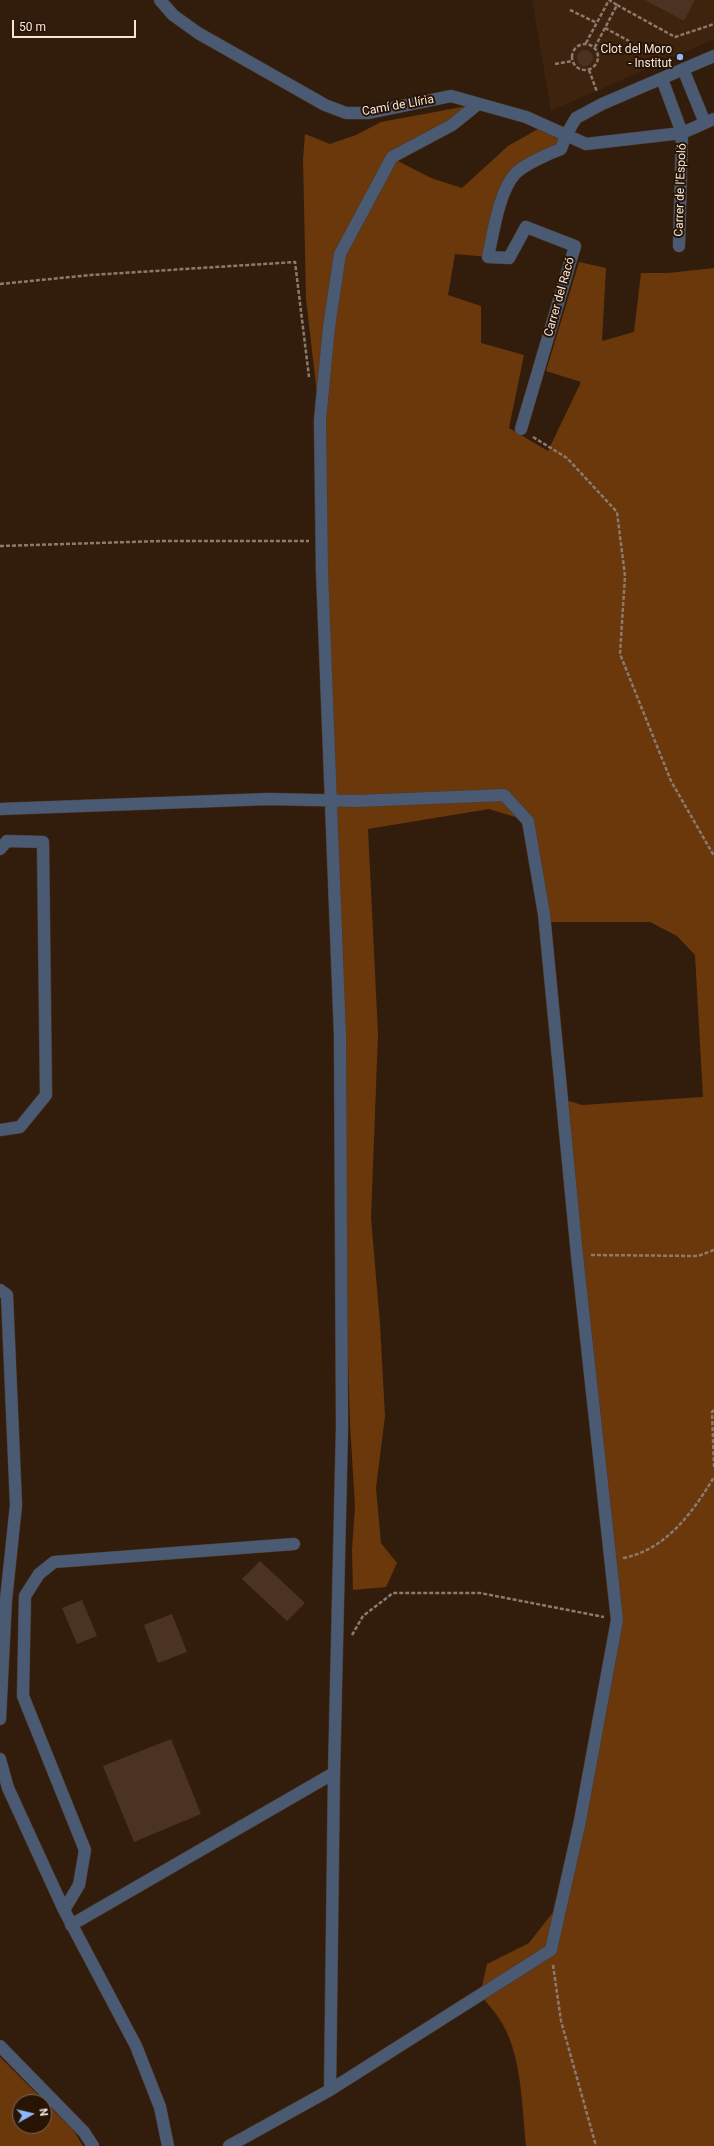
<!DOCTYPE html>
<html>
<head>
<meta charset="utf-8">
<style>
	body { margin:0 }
	#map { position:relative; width:714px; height:2146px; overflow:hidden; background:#321d0d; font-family:Roboto,sans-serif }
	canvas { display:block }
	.north { position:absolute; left:12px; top:2094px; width:40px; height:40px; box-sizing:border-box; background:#281405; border:1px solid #7a685b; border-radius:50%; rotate:82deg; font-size:11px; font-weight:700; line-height:16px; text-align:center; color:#f5e6dc }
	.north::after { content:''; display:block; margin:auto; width:14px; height:18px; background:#8db9fc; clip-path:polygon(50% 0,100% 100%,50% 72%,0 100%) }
	.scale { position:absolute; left:12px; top:20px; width:124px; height:18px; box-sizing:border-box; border:2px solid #f5e6dc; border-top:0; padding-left:5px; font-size:12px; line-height:14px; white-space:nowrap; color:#f5e6dc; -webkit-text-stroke:3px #281405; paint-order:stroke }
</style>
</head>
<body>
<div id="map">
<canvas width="714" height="2146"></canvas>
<div class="north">N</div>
<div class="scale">50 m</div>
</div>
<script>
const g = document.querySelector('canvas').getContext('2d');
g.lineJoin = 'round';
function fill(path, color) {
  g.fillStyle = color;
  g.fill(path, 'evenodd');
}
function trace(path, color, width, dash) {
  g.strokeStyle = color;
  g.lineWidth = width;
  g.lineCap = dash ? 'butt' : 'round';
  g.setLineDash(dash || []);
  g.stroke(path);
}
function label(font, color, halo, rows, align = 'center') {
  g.font = font + ' Roboto,sans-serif';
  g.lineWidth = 4;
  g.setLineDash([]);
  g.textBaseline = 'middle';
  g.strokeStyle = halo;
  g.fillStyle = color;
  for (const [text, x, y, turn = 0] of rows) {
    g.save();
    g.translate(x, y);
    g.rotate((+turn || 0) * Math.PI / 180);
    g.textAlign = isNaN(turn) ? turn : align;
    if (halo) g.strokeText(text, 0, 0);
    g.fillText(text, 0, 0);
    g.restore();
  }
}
fill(new Path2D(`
	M532,0H714V39L551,111Z`), '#3e230f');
fill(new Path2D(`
	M478,104L392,158L431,178L462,188L508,146L545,125L566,135L561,149L515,174L488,257L455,254L448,295L481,306V343L524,355L509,428L548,451L581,382L546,371L579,262L606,268L602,341L634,332L641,273H668L714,268V2146H526C522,2107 522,2050 498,2017C493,2009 486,2002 480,1995L487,1964L529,1943L561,1902L617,1620L562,1099L582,1105L703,1097L695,955L677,936L650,922H550L528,821L489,809L368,829L378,1034L371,1218L380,1324L385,1416L376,1488L381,1543L397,1563L386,1587L353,1590L352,1550L355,1506L350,1424L320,420L306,299L303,159L305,134L330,144L356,135L381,122Z
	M0,2057L74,2131L83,2146H0ZM20,2102H44V2126H20Z`), '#6a380b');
fill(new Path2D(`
	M645,0H695L684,21Z
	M577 58a8 8 0 1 1 16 0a8 8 0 1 1-16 0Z
	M260,1561L305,1603L287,1621L242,1579Z
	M82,1600L97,1636L77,1644L62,1608Z
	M172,1614L187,1652L158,1663L144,1625Z
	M171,1739L201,1814L134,1842L103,1766Z`), '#4a3323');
const minor = new Path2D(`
	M160,0L173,15L198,33L325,105L346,113H368L451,96L526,117L586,144L682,133L714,119
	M683,69L705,123
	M662,79L682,133L679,246
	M521,429L575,246L526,227L509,258L488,257C493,234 499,191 515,174C523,165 550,153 561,149L566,135L576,118L602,104L714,56
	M0,809L269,799L357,801L504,795L528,821L544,914L577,1255L617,1620L580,1821L551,1950L330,2090L229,2146
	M0,849L7,841L43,842L46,1095L20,1127L0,1130
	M0,1290L7,1295L16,1505L6,1600L0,1719
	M0,1759L8,1788L64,1910L136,2046L160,2107L168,2146
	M64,1910L79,1885L85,1850L23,1696L25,1596L39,1574L54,1562L294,1544
	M71,1925L334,1773
	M0,2046L84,2132L93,2146
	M330,2090L334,1773L342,1427L340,1036L322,571L320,420L329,327L340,254L392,157L452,125L478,104`);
trace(minor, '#4d392a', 13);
trace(new Path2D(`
	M617,5L675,37L714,24
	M570,10L597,23
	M605,28L629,41
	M586,43L609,0L617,5L595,47
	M572 57a13 13 0 1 1 26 0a13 13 0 1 1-26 0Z
	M555,64L572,61
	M589,70L597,92
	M0,284L91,275L295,262L309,377
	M533,437L567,458L617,512L625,576L620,654L671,781L714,856
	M0,546L162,541H309
	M591,1255L698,1256L714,1250
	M714,1410L712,1412L714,1467
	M623,1558C666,1550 693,1512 714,1477
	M352,1635L363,1616L393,1593H480L604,1617
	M553,1965L561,2021L596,2146`), '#8c7a6d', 2.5, [4, 2]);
trace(minor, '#4a5a73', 12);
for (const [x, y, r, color] of [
	[680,57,4,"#8db9fc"]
]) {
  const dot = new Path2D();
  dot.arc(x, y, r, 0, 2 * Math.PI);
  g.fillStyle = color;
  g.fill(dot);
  trace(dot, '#281405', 1.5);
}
label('12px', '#f5e6dc', '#281405', [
	["Clot del Moro",672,50],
	["- Institut",672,64]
], 'right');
label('12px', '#f5e6dc', '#281405', [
	["Camí de Llíria",398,106,-10],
	["Carrer de l'Espoló",681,190,-88],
	["Carrer del Racó",560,297,-74]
]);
</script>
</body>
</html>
